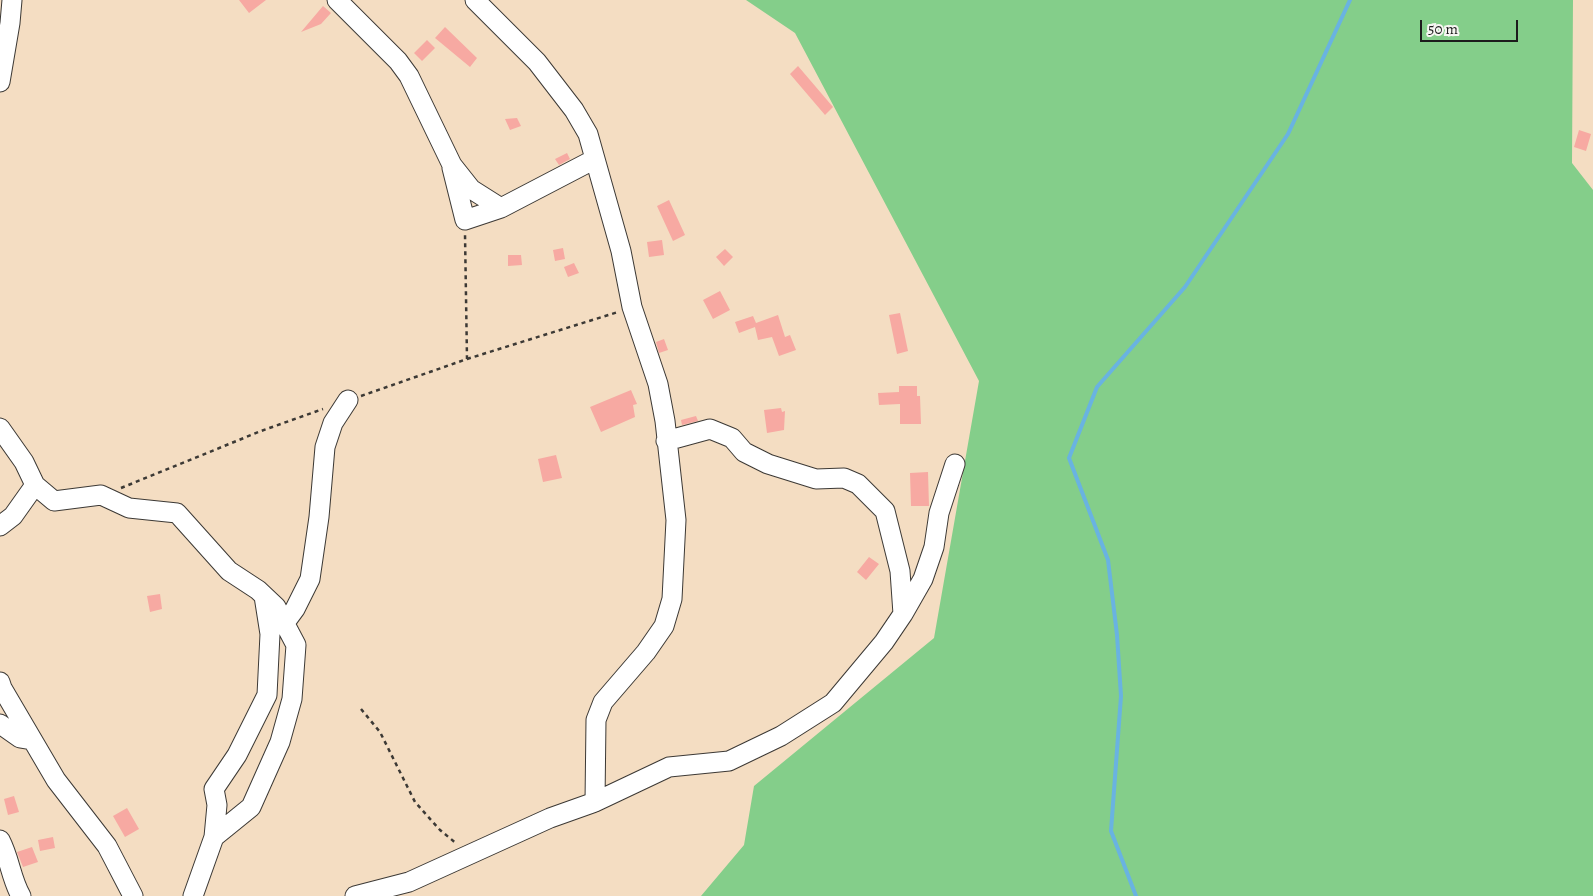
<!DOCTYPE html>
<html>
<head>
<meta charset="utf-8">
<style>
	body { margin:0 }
	#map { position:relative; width:1593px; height:896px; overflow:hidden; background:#f4ddc2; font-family:Alegreya,serif }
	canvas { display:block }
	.scale { position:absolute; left:1420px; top:20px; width:98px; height:22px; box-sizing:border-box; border:2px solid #1c1c1c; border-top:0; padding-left:6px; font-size:15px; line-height:18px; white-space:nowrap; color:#1c1c1c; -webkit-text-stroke:4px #f6f6f2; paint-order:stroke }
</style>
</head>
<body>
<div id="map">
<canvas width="1593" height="896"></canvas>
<div class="scale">50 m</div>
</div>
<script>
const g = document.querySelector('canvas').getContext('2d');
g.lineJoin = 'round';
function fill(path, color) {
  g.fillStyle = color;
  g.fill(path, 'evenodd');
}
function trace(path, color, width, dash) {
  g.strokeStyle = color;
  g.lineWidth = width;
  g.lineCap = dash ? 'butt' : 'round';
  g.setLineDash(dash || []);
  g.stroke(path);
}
fill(new Path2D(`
	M746,0H1573L1572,163L1593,190V896H701L744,845L754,786L934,638L979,381L795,33Z`), '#84ce8a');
trace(new Path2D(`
	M1136,896L1111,831L1121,696L1117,635L1108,560L1069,458L1097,387L1185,287L1288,134L1350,0`), '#69b3e1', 4);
fill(new Path2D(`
	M239,0H266L249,13Z
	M323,6L331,13L321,24L301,32Z
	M445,27L477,58L470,67L435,38Z
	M427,40L435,48L422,61L414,53Z
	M798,66L833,107L825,115L790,74Z
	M517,118L521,126L510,130L505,119Z
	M1579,130L1591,134L1586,151L1574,147Z
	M567,153L570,159L559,165L555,159Z
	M669,200L685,235L673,241L657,206Z
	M662,240L664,255L649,257L647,242Z
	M563,248L565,259L555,261L553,250Z
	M725,249L733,257L724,266L716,257Z
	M508,255H521L522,265L508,266Z
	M574,263L579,273L568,277L564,267Z
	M720,291L730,310L713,319L703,300Z
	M900,313L908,351L897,354L889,315Z
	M778,315L785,337L790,335L796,350L779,356L772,337L758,340L755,327L739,333L735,322L753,316L756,323Z
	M664,339L668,350L659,353L656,342Z
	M899,386H917V396H920L921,424H900V404L879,405L878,393L899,392Z
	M631,390L637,404L633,405L635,417L601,432L590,407Z
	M781,408L782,412L785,411L784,430L767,433L764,410Z
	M696,416L698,421L682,425L681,420Z
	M556,455L562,478L543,482L538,459Z
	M928,472L929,506H911L910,473Z
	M869,557L879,564L866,580L857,572Z
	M160,594L162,609L150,612L147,596Z
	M14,796L19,812L8,815L4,799Z
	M127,808L139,829L125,837L113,816Z
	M53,837L55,848L40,851L38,840Z
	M32,847L38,862L23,867L17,852Z`), '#f7a9a2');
const minor = new Path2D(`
	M337,0L398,61L409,76L452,165L471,189L501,208
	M475,0L537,62L574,110L588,134L621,251L632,307L658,384L665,421L676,520L672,599L664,626L646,652L603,702L596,720L595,802
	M0,82L10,23L12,0
	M452,168L465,220L501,208L595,159
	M0,428L24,462L35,485L13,516L0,526
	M666,441L710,429L732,438L744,452L768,464L816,479L844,478L858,484L885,511L900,571L903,614
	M35,485L54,501L101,495L129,508L177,513L229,571L258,590L276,607L296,645L292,699L280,742L251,807L214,837L193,896
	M284,624L295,609L310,579L319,517L325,447L333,423L348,400
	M0,682L2,688L56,780L107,846L133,896
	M0,724L20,738L32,740
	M214,837L217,805L214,789L237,755L267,695L270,634L264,596
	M0,840C10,859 11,879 21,896
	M355,896L409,882L550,818L595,802L669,767L729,761L781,736L833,703L884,642L903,614L923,579L934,547L939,513L955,464`);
trace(minor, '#3c3935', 21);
trace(new Path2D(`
	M467,359L618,312
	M361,396L467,359L465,234
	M121,488L261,431L323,409
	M361,709L380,732L415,802L440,830L457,844`), '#3c3935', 2.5, [4, 4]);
trace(minor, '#fff', 19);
</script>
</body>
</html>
